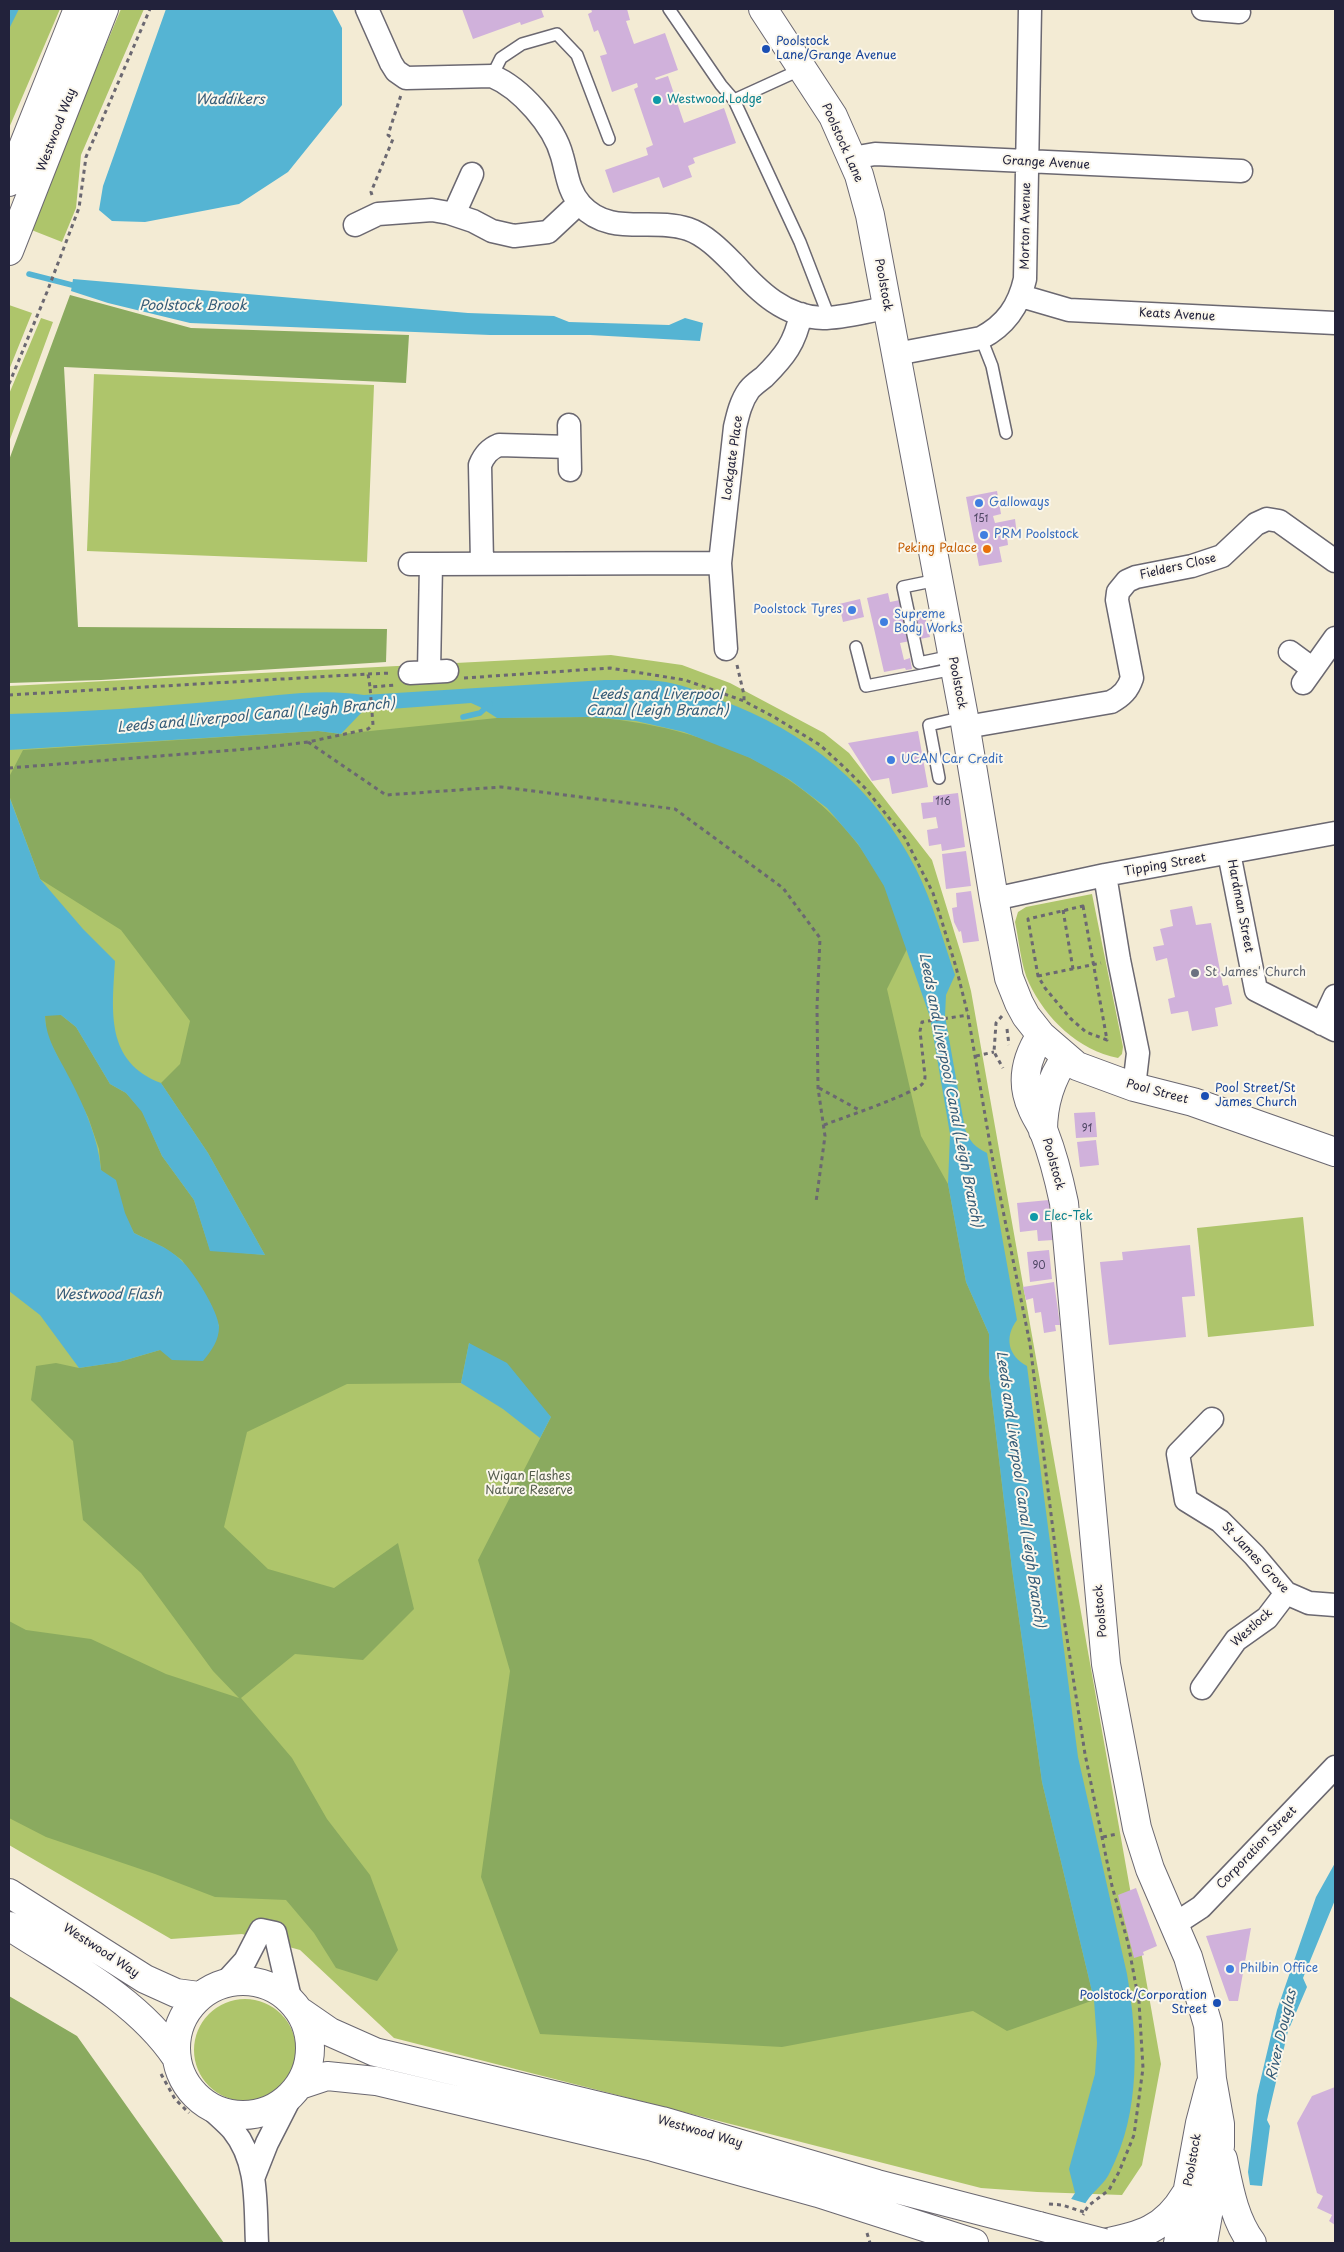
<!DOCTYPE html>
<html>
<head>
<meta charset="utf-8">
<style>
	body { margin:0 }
	#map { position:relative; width:1344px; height:2252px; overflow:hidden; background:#f3ebd4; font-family:"Playpen Sans",sans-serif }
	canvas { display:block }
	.frame { position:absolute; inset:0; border:10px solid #22223b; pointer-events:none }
</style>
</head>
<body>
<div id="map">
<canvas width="1344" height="2252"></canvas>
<div class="frame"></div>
</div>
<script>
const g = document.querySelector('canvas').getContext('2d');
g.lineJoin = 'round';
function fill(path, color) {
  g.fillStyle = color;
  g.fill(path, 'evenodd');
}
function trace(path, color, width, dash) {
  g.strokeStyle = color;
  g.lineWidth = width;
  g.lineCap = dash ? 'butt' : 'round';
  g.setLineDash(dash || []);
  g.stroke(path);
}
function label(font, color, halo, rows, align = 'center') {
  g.font = font + ' "Playpen Sans",sans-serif';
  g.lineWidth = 4;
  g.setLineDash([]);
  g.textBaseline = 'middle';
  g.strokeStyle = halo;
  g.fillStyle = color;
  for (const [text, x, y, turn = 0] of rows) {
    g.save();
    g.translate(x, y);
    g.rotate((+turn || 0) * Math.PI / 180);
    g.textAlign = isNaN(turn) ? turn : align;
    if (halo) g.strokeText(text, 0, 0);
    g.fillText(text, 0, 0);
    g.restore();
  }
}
fill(new Path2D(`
	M9,9H60L9,128Z
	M121,9H144L81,155L76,208L62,242L29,229Z
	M9,305L32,313L9,370Z
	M41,318L53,322L9,442V394Z
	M94,374L374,385L367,562L87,551Z
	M611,655L682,665L730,683L824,733L849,753L932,860L962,957L971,991L1161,2064L1142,2165L1122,2195L1037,2192L981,2188L394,2038L300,1950L242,1934L171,1939L9,1845V686Z
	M1092,894L1123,1047L1122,1054L1118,1058C1078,1050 1046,1019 1029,983C1021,967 1019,940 1015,922L1018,912L1026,907Z
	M1303,1217L1314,1326L1208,1337L1197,1228Z
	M194 2050a51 51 0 1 1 102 0a51 51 0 1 1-102 0Z`), '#aec56b');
fill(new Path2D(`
	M70,295L191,328L409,335L406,383L64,367L78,627L387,629L386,662L101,680L9,683V460Z
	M588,717C708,725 826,774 884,885C894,905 900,928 907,949L887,989L921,1136L948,1184L966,1282L989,1334V1375L1012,1569L1042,1782L1094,2000L1007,2031L973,2011L782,2047L540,2034L481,1877L510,1671L478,1560L551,1417L469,1343L461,1383L347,1384L247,1432L224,1527L268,1569L334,1588L398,1543L414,1609L363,1660L295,1654L241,1698L292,1758L327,1819L370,1875L398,1950L377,1981L336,1968L314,1933L286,1900L215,1897L155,1874L46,1837L9,1818V1621L26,1630L91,1639L166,1674L239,1698L213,1671L141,1573L83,1520L73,1441L31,1400L36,1366L56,1363L79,1368L119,1362L160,1350L219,1326L211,1305L182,1260L163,1247L134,1233L101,1170L99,1149L88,1117L46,1034L45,1015H61L76,1027L110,1084L126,1093L142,1111L162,1156L194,1200L210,1250L265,1255L208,1153L161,1083L180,1064L190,1021L121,930L40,879L9,795V777L23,750L318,731L341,734L497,718Z
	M9,1996L77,2036L224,2243H9Z`), '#8aaa5f');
fill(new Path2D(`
	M9,9H19L9,29Z
	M166,9H332L342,28V105L288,172L239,204L145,222L112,221L99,210L103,186Z
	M73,279L468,313L554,316L569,322L669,325L685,318L703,323L700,341L590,335H490L190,323L108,303L71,291Z
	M605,680C623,680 641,679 658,681C679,683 701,692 720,700C806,731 874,786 916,869C933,903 943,940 955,975L946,995L945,1016L965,1129C970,1142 975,1147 987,1153L1017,1320C1004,1337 1008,1356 1027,1366L1078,1757L1127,1974C1138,2039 1141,2112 1110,2172C1105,2183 1096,2189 1089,2198C1081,2208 1077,2221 1071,2232L1049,2233L1075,2193L1069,2169L1095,2074L1097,2043L1094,2000L1042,1782L1012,1569L989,1375V1334L966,1282L948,1184L950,1134L930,1017L884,886L858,844L827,808L790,780L750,758L684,732L636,721L588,717L497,718L480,707L471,703L363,711L341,734L318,731L9,750V714C83,712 157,707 230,700C275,696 319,688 364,695Z
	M9,796L40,879L83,929L115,961C112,1011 105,1062 161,1083L208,1153L265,1255L210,1251L194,1200L162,1156L142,1112L126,1093L110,1084L76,1027L61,1015L45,1016C46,1040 59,1057 70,1079C85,1108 98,1138 101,1170L116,1180L125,1213L134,1233C150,1241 168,1247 181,1260C193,1271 218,1310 219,1327C219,1341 211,1351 203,1361L172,1360L160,1350L119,1362L79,1368L40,1315L9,1291Z
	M469,1343L507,1363L551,1417L540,1438L503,1409L461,1383Z
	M1335,1863V1900L1303,1978L1307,1987L1288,2031L1267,2120L1270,2126L1262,2186L1250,2185L1248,2172L1257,2095L1277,2010L1316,1897Z`), '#55b4d3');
fill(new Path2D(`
	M1068,2198L1088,2204L1074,2233L1078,2243H1042L1047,2232Z`), '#f3ebd4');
trace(new Path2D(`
	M29,274L72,285
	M463,717L480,713L490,704`), '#55b4d3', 5.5);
fill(new Path2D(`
	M462,9H541L544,17L521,25L520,22L473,39Z
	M591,9H627L630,20L626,21L634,44L665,33L678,70L655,78L656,80L668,76L684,123L724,108L736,143L693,158L695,163L688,166L692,177L663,188L659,177L613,193L605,170L648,155L646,148L653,145L634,89L638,87L637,83L612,92L600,56L607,54L598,30L594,32L588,14L592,12Z
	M997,491L1001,514L993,516L995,523L1015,519L1017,535L1007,537L1008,545L999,547L1002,562L979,566L966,497Z
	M888,593L890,602L910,598L914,618L925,616L930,637L900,643L904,660L910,658L912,669L906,670L905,668L884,672L867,598Z
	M860,599L864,617L843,622L839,604Z
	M918,731L928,787L892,794L889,778L872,781L848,743Z
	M958,793L965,847L942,851L941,844L929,846L927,830L938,828L936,817L923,819L921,803L933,802V796Z
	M966,851L971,886L946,889L942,854Z
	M971,891L979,941L963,943L961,931L959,932L954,922L952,908L957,907L956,893Z
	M1192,906L1196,925L1211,923L1223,986L1228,985L1232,1004L1215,1008L1218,1026L1192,1031L1188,1011L1171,1014L1168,999L1175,997L1167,958L1156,961L1153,947L1164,945L1160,929L1173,926L1170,910Z
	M1095,1112L1097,1137L1076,1138L1074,1113Z
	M1096,1140L1099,1165L1080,1167L1077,1142Z
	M1049,1200L1053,1240L1038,1241L1037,1230L1020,1232L1017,1203Z
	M1190,1245L1195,1296L1182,1297L1186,1337L1109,1345L1100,1262L1123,1260L1122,1252Z
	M1049,1250L1052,1279L1030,1282L1027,1252Z
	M1054,1282L1060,1325H1055L1056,1331L1044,1333L1041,1312L1035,1313L1033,1298L1026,1300L1023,1287Z
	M1136,1888L1157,1946L1143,1952L1144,1955L1134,1958L1118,1895Z
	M1251,1928L1238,2001H1229L1206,1936Z
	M1335,2087V2225L1329,2221L1332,2215L1317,2208L1323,2196L1317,2193L1297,2123L1312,2096Z`), '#d0b1db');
const lane = new Path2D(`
	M669,9L721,85L734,100L800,242L829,317
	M492,76L501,58L522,44L557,34L577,55L609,139
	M734,100L802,69
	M981,338L992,366L1006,433
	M937,580L903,587L919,663L952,656
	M856,647L866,686L954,669
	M939,778L929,725L964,717`);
const street = new Path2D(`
	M367,9L391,63L396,71L406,78L492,76C521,88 554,126 562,156C567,173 568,191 581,205C610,237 651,217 688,229C706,235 722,252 735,265C759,292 785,317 823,318C844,318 867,311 887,308
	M1203,9L1239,12
	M852,158L875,154L1241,171
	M454,214L472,174
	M355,225L378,214L432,210L449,213L473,221L492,231L514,236L548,232L579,203
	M1021,296L1069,310L1335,323
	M896,354L981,338C1006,325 1019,306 1025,279L1030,9
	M569,425L570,470
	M482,562L480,465C484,455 489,449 499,445L569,447
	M720,563L726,649
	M410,564H431
	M1290,652L1313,669
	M429,672L431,564L720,563L735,427C738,414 741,401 749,390C753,385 759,381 764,377C785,356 795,343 801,314
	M410,673L447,671
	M1303,683L1335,638
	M966,727L1111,702C1122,696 1128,690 1132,678L1117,600L1118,592L1127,581L1136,577L1192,566L1222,556L1256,524L1267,519L1279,521L1335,561
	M1229,853L1256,990L1335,1030
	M1105,875L1119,960L1138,1053L1134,1087
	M994,899L1105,875L1335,833
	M1322,1024L1335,996
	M1212,1419L1178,1454L1186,1500L1220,1521L1254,1555L1286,1593L1309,1603L1335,1605
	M1202,1688L1236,1640L1267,1618L1286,1593
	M1175,1924L1201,1907L1335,1767
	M225,1983L245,1961L261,1930L275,1933L290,1998
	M208,2106C216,2114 226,2122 233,2130C259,2162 255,2205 257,2243
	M254,2176L267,2143L291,2096`);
const secondary = new Path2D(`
	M763,9L833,116L859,175L870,215L964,717L994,899L1009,978L1019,1003L1026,1016L1041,1035L1077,1066L1134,1087L1193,1102L1335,1152
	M1041,1035C1026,1058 1020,1082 1032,1108C1035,1116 1041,1124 1044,1132C1053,1155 1059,1179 1064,1203L1106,1664L1137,1828L1150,1869L1188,1957L1208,2025L1212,2079L1220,2124V2146L1203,2243
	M1043,1131C1043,1103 1050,1080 1066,1057
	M1223,2159C1229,2188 1234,2219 1252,2243
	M1104,2243C1140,2236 1165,2229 1185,2195
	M1178,2243L1200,2123L1210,2085`);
const highway = new Path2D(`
	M9,182L78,9
	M9,251L104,9
	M9,1893L145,1979L176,1993L199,1996
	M9,1926C67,1964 136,1998 176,2057
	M176 2048a67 67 0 1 1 134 0a67 67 0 1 1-134 0Z
	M301,2012L330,2032L375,2052L662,2121L877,2184L1039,2226
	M300,2085L327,2076L376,2081L653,2147L818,2193L974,2243`);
trace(lane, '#6b6871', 14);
trace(street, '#6b6871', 25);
trace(secondary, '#6b6871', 30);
trace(highway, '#6b6871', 30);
trace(new Path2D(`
	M372,195L371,192L393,139L388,135L401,95
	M9,384L47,292L79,208L86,157L150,9
	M737,665L744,695V701
	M368,674L392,673
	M464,678L610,668L685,680L744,701L774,717L820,745L845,768L865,788L905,838L933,893L956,967L968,1015L992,1156L1030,1344L1064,1619L1085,1754L1112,1886L1128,1943L1139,2002L1143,2068L1134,2135L1119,2172L1109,2190L1088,2206L1083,2215
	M9,695L368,674L370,687L396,685
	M308,742L386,795L501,787L675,809L783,888L820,938L817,1007L818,1088L825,1136L816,1202
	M9,768L260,748L308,742L368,729L373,725L370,687
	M1083,906L1107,1040L1086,1032L1070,1018L1045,988L1038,976L1028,919Z
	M1063,910L1073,969
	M1038,976L1101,963
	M1002,1016L996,1023L994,1052L1003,1068
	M1007,1029L1009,1045
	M976,1056L994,1052
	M819,1088L861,1111
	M824,1125C839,1119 917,1093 923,1083C925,1081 925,1078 925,1076L920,1031L922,1022L968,1015
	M1103,1837L1117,1834
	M161,2074L175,2099L189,2113
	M867,2233L870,2243`), '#6b6871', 3, [4, 4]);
trace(lane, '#fff', 11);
trace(street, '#fff', 22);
trace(secondary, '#fff', 28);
trace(highway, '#fff', 28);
const highwayBridge = new Path2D(`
	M1039,2226L1104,2243`);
trace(highwayBridge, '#6b6871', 30, []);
trace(new Path2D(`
	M1049,2204L1062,2205L1087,2213`), '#6b6871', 3, [4, 4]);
trace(highwayBridge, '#fff', 28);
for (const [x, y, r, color] of [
	[766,49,5,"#1a4fb4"],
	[657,100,5,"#0f9aa8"],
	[979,503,5,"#3f7fe0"],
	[984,535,5,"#3f7fe0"],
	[987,549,5,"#e8710a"],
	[852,610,5,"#3f7fe0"],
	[884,622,5,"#3f7fe0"],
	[891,760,5,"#3f7fe0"],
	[1195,973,5,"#6b7280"],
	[1205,1096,5,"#1a4fb4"],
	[1034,1217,5,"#0f9aa8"],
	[1230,1969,5,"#3f7fe0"],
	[1217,2003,5,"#1a4fb4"]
]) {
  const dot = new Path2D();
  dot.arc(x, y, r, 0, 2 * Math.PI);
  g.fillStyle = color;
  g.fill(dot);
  trace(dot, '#fbf7ec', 2);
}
label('10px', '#4e4663', null, [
	["151",981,519],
	["116",943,802],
	["91",1087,1129],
	["90",1039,1266]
]);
label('12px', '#164399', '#fbf7ec', [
	["Poolstock",776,42],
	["Lane/Grange Avenue",776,56],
	["Pool Street/St",1215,1089],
	["James Church",1215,1103],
	["Poolstock/Corporation",1207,1996,"right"],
	["Street",1207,2010,"right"]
], 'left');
label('12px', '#0d838f', '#fbf7ec', [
	["Westwood Lodge",667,100],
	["Elec-Tek",1044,1217]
], 'left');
label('12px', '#22223b', '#fbf7ec', [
	["Westwood Way",57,130,-69],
	["Poolstock Lane",842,143,66],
	["Grange Avenue",1046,163,3],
	["Morton Avenue",1026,226,-89],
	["Poolstock",883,285,80],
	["Keats Avenue",1177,315,3],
	["Lockgate Place",733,458,-82],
	["Fielders Close",1178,567,-13],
	["Poolstock",957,683,79],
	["Tipping Street",1165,865,-10],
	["Hardman Street",1240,906,79],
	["Pool Street",1157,1092,15],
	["Poolstock",1053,1164,74],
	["St James Grove",1255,1558,47],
	["Poolstock",1101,1611,-95],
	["Westlock",1252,1628,-42],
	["Corporation Street",1257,1848,-46],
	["Westwood Way",101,1951,33],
	["Westwood Way",700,2132,16],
	["Poolstock",1193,2160,-80]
]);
label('12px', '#366cbe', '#fbf7ec', [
	["Galloways",989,503],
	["PRM Poolstock",994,535],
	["Poolstock Tyres",842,610,"right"],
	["Supreme",894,615],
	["Body Works",894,629],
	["UCAN Car Credit",901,760],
	["Philbin Office",1240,1969]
], 'left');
label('12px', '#c56008', '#fbf7ec', [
	["Peking Palace",977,549]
], 'right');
label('12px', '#5b616d', '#fbf7ec', [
	["St James' Church",1205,973]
], 'left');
label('12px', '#535b4c', '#fbf7ec', [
	["Wigan Flashes",529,1477],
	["Nature Reserve",529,1491]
]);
label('italic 14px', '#365c78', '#fbf7ec', [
	["Waddikers",230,100],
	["Poolstock Brook",193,306],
	["Leeds and Liverpool",657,695],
	["Canal (Leigh Branch)",657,711],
	["Leeds and Liverpool Canal (Leigh Branch)",256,716,-5],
	["Leeds and Liverpool Canal (Leigh Branch)",950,1090,79],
	["Westwood Flash",108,1295],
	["Leeds and Liverpool Canal (Leigh Branch)",1020,1489,82],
	["River Douglas",1282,2035,-77]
]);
</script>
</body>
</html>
